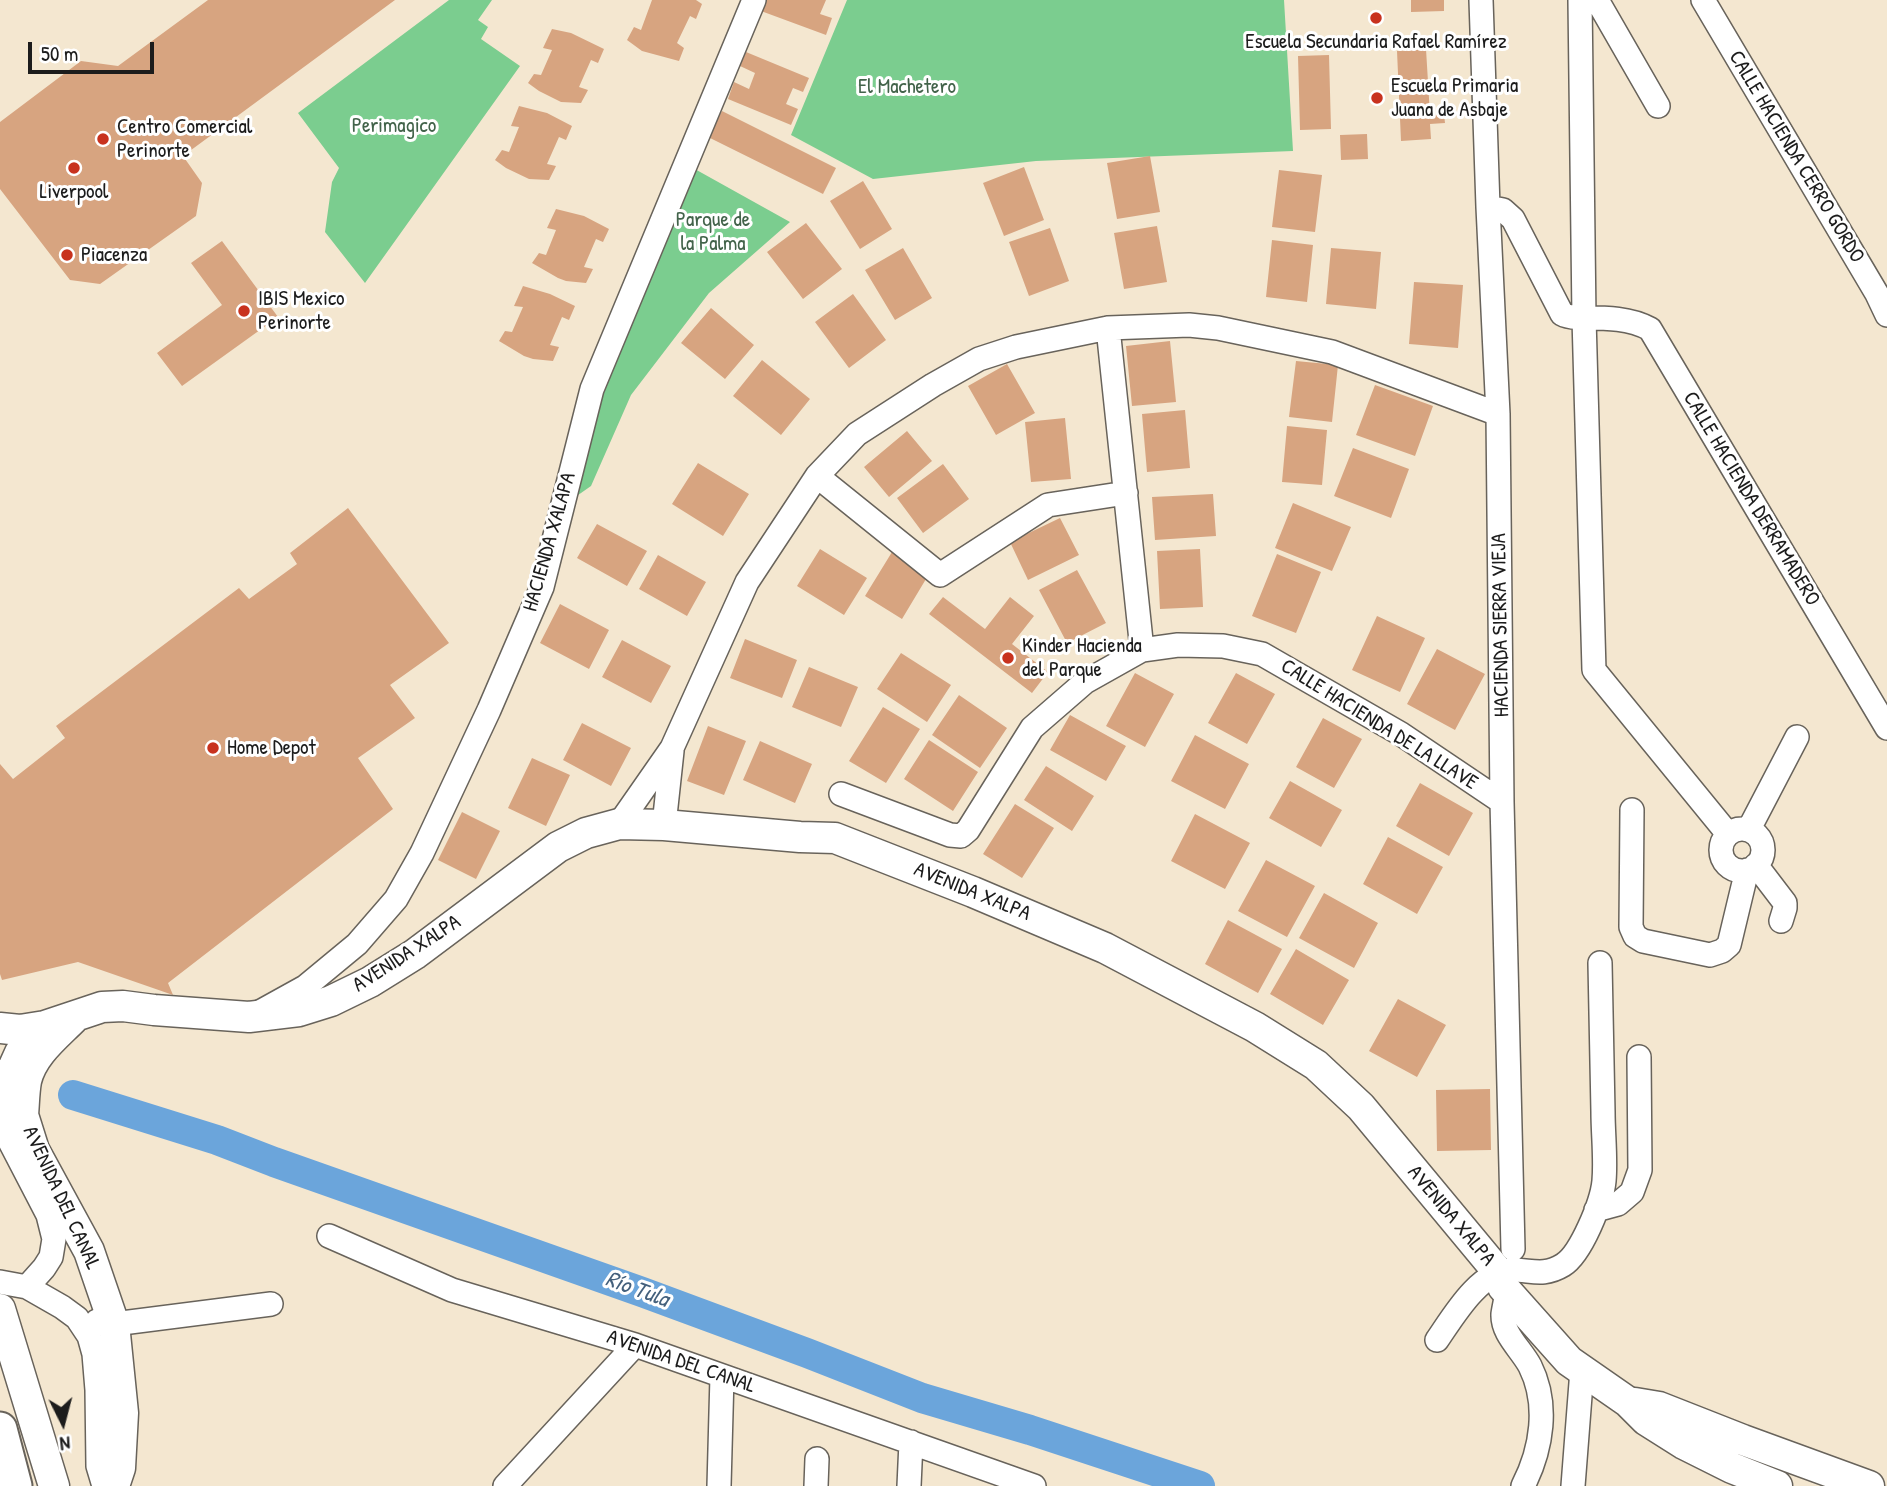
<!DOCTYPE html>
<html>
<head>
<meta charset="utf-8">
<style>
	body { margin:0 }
	#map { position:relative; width:1887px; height:1486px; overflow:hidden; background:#f4e7d0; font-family:"Patrick Hand",sans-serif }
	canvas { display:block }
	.north { position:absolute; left:28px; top:1388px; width:70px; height:70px; -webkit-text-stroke:5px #fff; paint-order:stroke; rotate:174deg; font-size:19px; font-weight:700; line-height:28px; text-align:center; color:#1c1c1c }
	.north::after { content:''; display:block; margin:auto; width:24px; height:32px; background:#1c1c1c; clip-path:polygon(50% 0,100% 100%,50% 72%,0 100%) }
	.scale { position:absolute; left:28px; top:42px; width:126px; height:32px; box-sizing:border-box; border:4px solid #1c1c1c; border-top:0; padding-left:9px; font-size:21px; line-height:24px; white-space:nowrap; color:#1c1c1c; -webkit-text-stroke:5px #fff; paint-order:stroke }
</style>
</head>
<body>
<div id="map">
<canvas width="1887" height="1486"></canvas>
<div class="north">N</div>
<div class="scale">50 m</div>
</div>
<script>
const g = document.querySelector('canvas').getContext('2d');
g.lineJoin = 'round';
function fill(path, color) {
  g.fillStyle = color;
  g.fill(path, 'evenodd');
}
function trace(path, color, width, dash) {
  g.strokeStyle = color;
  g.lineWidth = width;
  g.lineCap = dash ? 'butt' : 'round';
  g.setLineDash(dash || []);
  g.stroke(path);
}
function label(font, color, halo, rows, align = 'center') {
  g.font = font + ' "Patrick Hand",sans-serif';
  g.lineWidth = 6;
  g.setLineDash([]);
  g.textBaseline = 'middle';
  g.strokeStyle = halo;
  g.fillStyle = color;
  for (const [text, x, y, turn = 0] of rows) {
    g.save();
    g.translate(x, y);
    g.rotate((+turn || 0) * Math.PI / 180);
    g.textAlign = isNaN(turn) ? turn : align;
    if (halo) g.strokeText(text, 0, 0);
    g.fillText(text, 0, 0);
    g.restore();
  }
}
fill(new Path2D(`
	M449,0H492L478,20L488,27L481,39L520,66L365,283L325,232L332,182L339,168L298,113Z
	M847,0H1284L1293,151L1036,161L873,179L791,135Z
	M693,168L790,222L709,293L631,395L591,486L571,500L604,381Z`), '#7bcd8f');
trace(new Path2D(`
	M73,1095L217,1140L274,1162L642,1292L807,1353L922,1398L1030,1430L1200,1486`), '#6ba5db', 30);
fill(new Path2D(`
	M208,0H395L183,156L202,183L196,216L100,284L70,280L0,189V122L81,61L118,66Z
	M652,0H696L702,4L696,19L690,16L677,43L684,48L679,61L642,51L627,40L634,27L641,30Z
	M764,0H826L820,14L832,18L826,35L761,11Z
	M1411,0H1444V11L1411,12Z
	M552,29L571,33L604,49L598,63L591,60L579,87L588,90L581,103L561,102L539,91L528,83L534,74L541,75L552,50L543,48Z
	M1426,49L1430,115L1444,114L1445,123L1430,124L1431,139L1401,141L1397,51Z
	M746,52L809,78L803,92L793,88L786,104L798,109L791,125L728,99L734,82L749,89L755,73L740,66Z
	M1329,55L1331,129L1300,130L1298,56Z
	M519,106L547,113L572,126L566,140L559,137L547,164L556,166L549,180L529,179L506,168L495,160L502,150L509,152L519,127L511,126Z
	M722,111L836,168L823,194L708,137Z
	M1367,134L1368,159L1341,160L1340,135Z
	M1150,156L1160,212L1117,219L1107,163Z
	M1024,167L1044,220L1004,236L983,183Z
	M1279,170L1322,175L1315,232L1272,227Z
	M863,181L892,229L860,249L830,201Z
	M556,209L584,216L609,229L603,242L596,239L584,267L593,269L586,283L566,281L558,278L532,263L539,253L546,255L556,230L547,228Z
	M806,223L842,269L803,299L767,252Z
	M1157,226L1167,282L1124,289L1114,233Z
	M1050,228L1069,281L1029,296L1009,242Z
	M1272,240L1313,245L1307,302L1266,297Z
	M222,241L278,317L182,386L157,353L222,305L191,263Z
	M903,248L932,298L895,320L865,270Z
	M1331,248L1381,252L1376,309L1326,304Z
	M1414,282L1463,285L1458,348L1409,344Z
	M523,286L550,294L575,306L569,320L562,317L550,345L559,347L553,361L533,359L524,356L499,341L505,331L512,332L523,307L514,306Z
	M853,294L886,340L849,368L815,322Z
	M711,308L754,345L725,379L681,343Z
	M1170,341L1176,402L1132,406L1126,346Z
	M762,360L810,399L781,435L733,396Z
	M1296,361L1338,365L1332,422L1289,417Z
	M1007,364L1035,413L996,435L968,386Z
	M1375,385L1433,406L1415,456L1356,435Z
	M1185,410L1190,468L1147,472L1142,414Z
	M1065,418L1071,479L1031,482L1025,422Z
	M1287,426L1327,430L1322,485L1282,482Z
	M907,431L932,461L889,497L864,467Z
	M1353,448L1409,469L1391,518L1334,496Z
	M698,463L749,494L723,536L672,504Z
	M943,464L969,499L923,533L897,498Z
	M1213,494L1216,536L1155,540L1152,497Z
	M1293,503L1351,527L1332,571L1275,548Z
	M348,508L449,643L390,685L415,718L358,758L393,809L168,983L173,995L78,962L2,980L0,974V764L13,779L65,738L56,726L239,588L249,599L297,564L290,553Z
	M1060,518L1079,555L1028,580L1010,542Z
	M597,524L647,551L627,586L577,558Z
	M820,549L867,578L844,615L797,586Z
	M1200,549L1203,607L1160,609L1157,551Z
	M892,552L929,574L902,619L865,596Z
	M1277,554L1321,572L1296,633L1252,616Z
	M658,555L706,582L687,616L639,589Z
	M1077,570L1106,623L1067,643L1039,590Z
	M943,597L985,629L1010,597L1034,616L1012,644L1048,672L1032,693L929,614Z
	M560,604L609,630L589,669L540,643Z
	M1377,616L1425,638L1400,692L1352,670Z
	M745,639L797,660L782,698L730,678Z
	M622,640L671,666L651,703L602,677Z
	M1437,649L1485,674L1455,730L1407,704Z
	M901,653L951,685L927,722L877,689Z
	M809,667L858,687L841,727L792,707Z
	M1135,673L1174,694L1145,747L1106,726Z
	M1236,673L1275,694L1247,744L1208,723Z
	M959,695L1007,728L980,768L932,735Z
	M883,707L920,729L886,783L849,761Z
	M1070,715L1126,746L1106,781L1050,750Z
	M1323,718L1362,739L1334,788L1296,767Z
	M582,723L631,748L611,786L563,760Z
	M708,726L746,741L724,795L687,781Z
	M1195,735L1249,764L1225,809L1171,781Z
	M929,740L978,772L953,811L904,779Z
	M760,741L812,764L795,803L743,780Z
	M532,758L570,775L546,826L508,808Z
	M1046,766L1094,796L1072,831L1024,800Z
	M1290,781L1342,810L1321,847L1269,818Z
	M1420,783L1473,813L1449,856L1396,826Z
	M1015,804L1054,828L1022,878L983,854Z
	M462,812L500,831L476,879L438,860Z
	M1195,814L1250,843L1225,889L1171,861Z
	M1388,837L1443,867L1417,914L1363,884Z
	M1266,860L1315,886L1287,937L1238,911Z
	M1324,893L1378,923L1354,968L1299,938Z
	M1228,920L1282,949L1258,993L1205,964Z
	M1296,949L1349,980L1323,1025L1270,994Z
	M1398,999L1446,1025L1417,1077L1369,1051Z
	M1490,1089L1491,1150L1437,1151L1436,1090Z`), '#d7a480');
const minor = new Path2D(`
	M1481,0L1488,207L1498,414L1502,802L1513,1249
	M1580,0L1584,318L1594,670L1728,834
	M1597,0L1658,106
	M1703,0L1877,294L1887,315
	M1488,207L1503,210L1513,219L1562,314C1569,318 1576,317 1584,318C1607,318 1630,318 1650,329L1887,728
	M1108,328L1142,650
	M817,476L940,575L1048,505L1126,493
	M841,794L950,835L961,836L968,830L1032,728L1085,682L1142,650L1178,645L1223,646L1262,654L1401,734L1502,802
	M1632,810L1631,927L1635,936L1643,941L1710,955L1722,951L1729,945L1747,870
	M619,824L672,748L747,582L817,476L857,434L933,385L979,359L1016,347L1108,328L1189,325L1218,328L1332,352L1498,414
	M664,825L672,751
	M1749,829L1797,737
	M1721 850a21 21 0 1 1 42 0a21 21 0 1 1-42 0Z
	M1756,865L1785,903V908L1781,921
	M258,1013L305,987L357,944L396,899L422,853L489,710L542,587L592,389L754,0
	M1596,1210L1618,1204L1632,1192L1640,1170L1639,1057
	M329,1236L452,1290L635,1345L1034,1486
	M0,1282L27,1287L62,1307L77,1318L89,1336L94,1354L97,1390L98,1466L104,1486
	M27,1287L44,1268L51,1257L54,1239L48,1215L9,1140L3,1111V1082L17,1051L35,1028
	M1507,1292C1506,1299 1504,1307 1503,1314C1502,1334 1521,1349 1530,1366C1549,1404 1542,1449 1523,1486
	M97,1321L114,1324L271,1304
	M1437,1340C1453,1317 1479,1271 1512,1270C1532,1270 1543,1277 1563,1265C1581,1254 1602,1202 1604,1181C1606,1159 1603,1134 1603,1112C1602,1062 1601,1013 1600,963
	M505,1486L635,1345
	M719,1486L722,1376
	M816,1486L817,1459
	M909,1486L911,1442
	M1573,1486L1582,1370`);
const major = new Path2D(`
	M0,1028L20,1030L45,1026L102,1007L123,1006L154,1010L249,1017L299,1011L331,1001L370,982L415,954L558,847L586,833L619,824L664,825L800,837L835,838L973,892L1105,948L1255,1027L1316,1065L1361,1107L1498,1272L1503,1287L1569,1361L1628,1402L1646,1420L1684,1444L1732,1468L1777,1486
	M0,1075L23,1115L34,1150L89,1251L114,1324L123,1413L120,1468L114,1486
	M23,1115C24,1104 24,1092 26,1081C32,1055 55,1037 73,1019
	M0,1309L54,1486
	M1635,1403L1659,1407L1743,1440L1869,1486`);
const highway = new Path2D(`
	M0,1429L15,1486`);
trace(minor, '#68635b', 26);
trace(major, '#68635b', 33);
trace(highway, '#68635b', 37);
trace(minor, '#fff', 23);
trace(major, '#fff', 30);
trace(highway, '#fff', 33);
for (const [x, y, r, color] of [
	[1376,18,7,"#c8321e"],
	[1377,98,7,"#c8321e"],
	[103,139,7,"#c8321e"],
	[74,168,7,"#c8321e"],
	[67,255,7,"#c8321e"],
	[244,311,7,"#c8321e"],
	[1008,658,7,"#c8321e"],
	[213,748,7,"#c8321e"]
]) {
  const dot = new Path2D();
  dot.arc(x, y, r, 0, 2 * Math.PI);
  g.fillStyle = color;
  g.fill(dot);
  trace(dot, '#fff', 2.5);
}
label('21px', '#1c1c1c', '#fff', [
	["Escuela Secundaria Rafael Ramírez",1376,42,"center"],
	["Escuela Primaria",1391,86],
	["Juana de Asbaje",1391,110],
	["Centro Comercial",117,127],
	["Perinorte",117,151],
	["Liverpool",74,192,"center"],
	["Piacenza",81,255],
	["IBIS Mexico",258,299],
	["Perinorte",258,323],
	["Kinder Hacienda",1022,646],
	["del Parque",1022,670],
	["Home Depot",227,748]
], 'left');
label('21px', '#42634a', '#fff', [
	["El Machetero",907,87],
	["Perimagico",394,126],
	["Parque de",713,220],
	["la Palma",713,244]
]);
label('21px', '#1c1c1c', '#fff', [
	["CALLE HACIENDA CERRO GORDO",1796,157,59],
	["CALLE HACIENDA DERRAMADERO",1751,499,59],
	["HACIENDA XALAPA",550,542,-74],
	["HACIENDA SIERRA VIEJA",1501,625,-91],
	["CALLE HACIENDA DE LA LLAVE",1379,725,32],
	["AVENIDA XALPA",972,892,22],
	["AVENIDA XALPA",407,954,-33],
	["AVENIDA DEL CANAL",61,1198,65],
	["AVENIDA XALPA",1451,1216,50],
	["AVENIDA DEL CANAL",681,1362,19]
]);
label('italic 23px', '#44607c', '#fff', [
	["Río Tula",637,1290,20]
]);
</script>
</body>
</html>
